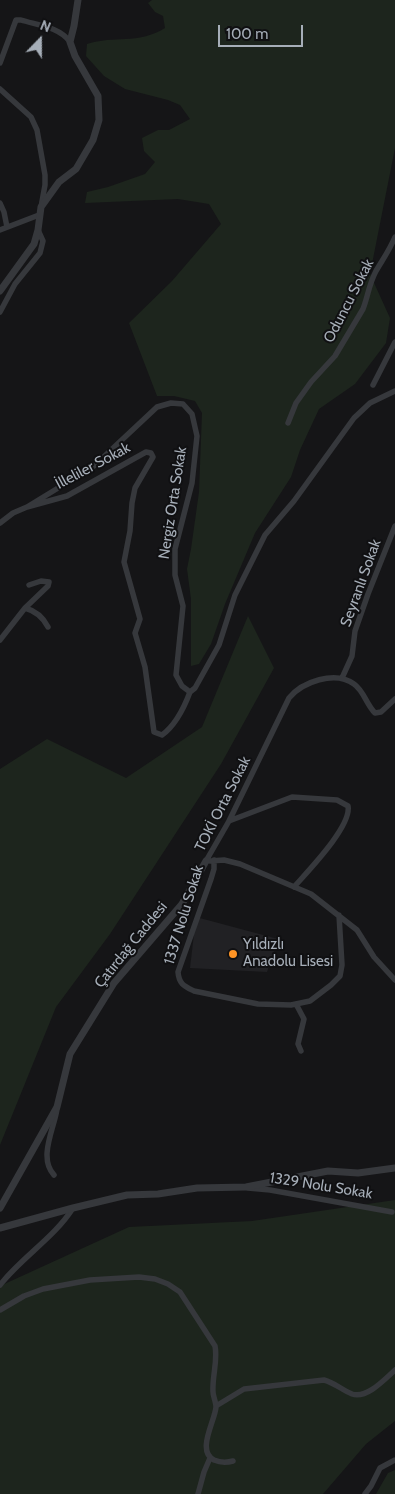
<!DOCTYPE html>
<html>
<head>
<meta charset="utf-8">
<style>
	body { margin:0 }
	#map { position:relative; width:395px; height:1494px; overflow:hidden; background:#151517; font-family:Cabin,sans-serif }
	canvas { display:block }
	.north { position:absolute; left:15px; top:15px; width:50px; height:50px; -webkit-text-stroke:4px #101012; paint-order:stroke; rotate:22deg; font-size:14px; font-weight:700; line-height:20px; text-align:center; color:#a6aeb8 }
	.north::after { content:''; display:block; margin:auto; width:18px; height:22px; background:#a6aeb8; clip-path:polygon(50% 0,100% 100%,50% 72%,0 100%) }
	.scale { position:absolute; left:218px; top:25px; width:85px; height:22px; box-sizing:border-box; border:2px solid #a6aeb8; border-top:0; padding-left:6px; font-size:15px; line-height:18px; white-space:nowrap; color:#a6aeb8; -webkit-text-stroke:4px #101012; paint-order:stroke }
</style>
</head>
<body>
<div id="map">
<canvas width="395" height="1494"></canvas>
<div class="north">N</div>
<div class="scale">100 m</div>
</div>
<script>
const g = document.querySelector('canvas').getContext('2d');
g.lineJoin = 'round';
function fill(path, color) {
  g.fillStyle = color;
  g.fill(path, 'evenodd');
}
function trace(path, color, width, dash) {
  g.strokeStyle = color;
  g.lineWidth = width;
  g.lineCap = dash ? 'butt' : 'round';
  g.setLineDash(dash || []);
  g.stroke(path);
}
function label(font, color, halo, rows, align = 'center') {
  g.font = font + ' Cabin,sans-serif';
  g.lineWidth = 4;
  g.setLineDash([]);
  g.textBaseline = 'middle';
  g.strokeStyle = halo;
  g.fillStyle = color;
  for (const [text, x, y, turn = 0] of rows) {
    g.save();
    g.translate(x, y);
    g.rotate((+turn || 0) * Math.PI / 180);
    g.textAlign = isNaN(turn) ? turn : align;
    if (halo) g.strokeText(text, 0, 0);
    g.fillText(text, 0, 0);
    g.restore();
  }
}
fill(new Path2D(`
	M196,917L278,939L267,972L190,968Z`), '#212124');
fill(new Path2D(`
	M152,0H395V148L370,274L390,318L386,343L355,384L319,409L300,450L291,477L255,533L225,604L211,644L199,664L191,666V599L187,569L191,549L199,492L202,413L195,401L174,396H157L129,323L172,281L221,224L209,204L178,199L85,203L87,192L108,187L145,174L155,162L144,151L142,138L158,130H169L190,119L180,105L168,100L125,89L104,76L86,56L87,44C115,35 137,45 165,28L163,16L155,12L148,3Z
	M248,616L274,668L221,764L110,934L56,1007L0,1145V769L47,739L126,778L202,727Z
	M395,1200V1421L366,1444L323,1494H0V1286L129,1227L252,1221Z
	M395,1470V1494H376L388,1473Z`), '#1d251d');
trace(new Path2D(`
	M0,63L16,20H21C37,25 60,27 70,42
	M0,89L31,117L37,130L45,175V185L41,207
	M0,203L4,212L7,227
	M0,230L39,215
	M0,312L15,284L40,253L43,241L38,230
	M373,385L395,342
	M288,423L296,403L311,382L335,356L363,309C368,296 369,284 376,271C383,259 389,251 395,237
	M27,507L94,466L157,407L171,403L183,404L192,414L197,436L192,483L175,549V575L183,606L176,675L182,686L190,692L195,688L219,645L235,595L265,535L294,501L354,418L370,403L395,391
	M0,523L13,513L27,507L67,496L146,452L151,453L153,457L135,488L132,503L130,531L124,562L140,619L135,633L145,667L154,732L162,735C176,725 184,708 190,692
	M25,608C36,611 43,617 48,627
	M0,640L25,608L48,586L49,582L41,581L29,585
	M342,678L352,656L355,631L368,594L395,526
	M229,821L292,797L337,800L348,806C352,826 308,871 294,887
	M214,860V869L211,879L178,972C179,984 184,986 194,991L258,1004L291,1005L310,1001L331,985L340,976L342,965L339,915
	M206,861L229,821L289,698C302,682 335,670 354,684C364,691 366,704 375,713L381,712L395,699
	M210,861L224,860L240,864L311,894L357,930L374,957L395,980
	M296,1004L304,1019L298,1044L301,1051
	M54,1175C38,1158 54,1129 57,1109
	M248,1188L270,1190L392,1212
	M0,1285C22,1257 54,1238 73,1208
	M0,1310L24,1296L43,1289L90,1280L139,1277L155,1279L168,1284L180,1292L215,1346C218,1361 212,1376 213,1392C213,1396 216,1402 216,1407C215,1421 196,1451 214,1460C221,1463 226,1463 233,1461
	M216,1406L244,1389L324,1380C335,1383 342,1390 352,1394C367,1399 385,1379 395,1370
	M198,1494L204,1472L210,1458
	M365,1494L371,1486L380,1468L395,1460`), '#36383c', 5.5);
trace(new Path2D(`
	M0,291L34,244L38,230L41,207L59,182L76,169L93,140L99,120L98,96L75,56L70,42L74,26L78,0
	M0,1208L57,1107L70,1054L114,983L182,904L206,861
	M0,1228L73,1208L127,1195L158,1194L197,1188L246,1187L328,1171L358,1173L395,1168`), '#36383c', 7);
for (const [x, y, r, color] of [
	[233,954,5,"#ff9425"]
]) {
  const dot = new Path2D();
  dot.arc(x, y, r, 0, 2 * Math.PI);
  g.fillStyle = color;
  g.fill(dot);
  trace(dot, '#101012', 2);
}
label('15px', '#a6aeb8', '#101012', [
	["Oduncu Sokak",349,301,-63],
	["İlleliler Sokak",93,466,-28],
	["Nergiz Orta Sokak",173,503,-81],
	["Seyranlı Sokak",361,583,-70],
	["TOKİ Orta Sokak",223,804,-63],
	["1337 Nolu Sokak",184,915,-73],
	["Çatırdağ Caddesi",131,945,-51],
	["1329 Nolu Sokak",321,1186,9]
]);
label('15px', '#a6aeb8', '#101012', [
	["Yıldızlı",243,945],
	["Anadolu Lisesi",243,962]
], 'left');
</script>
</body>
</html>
